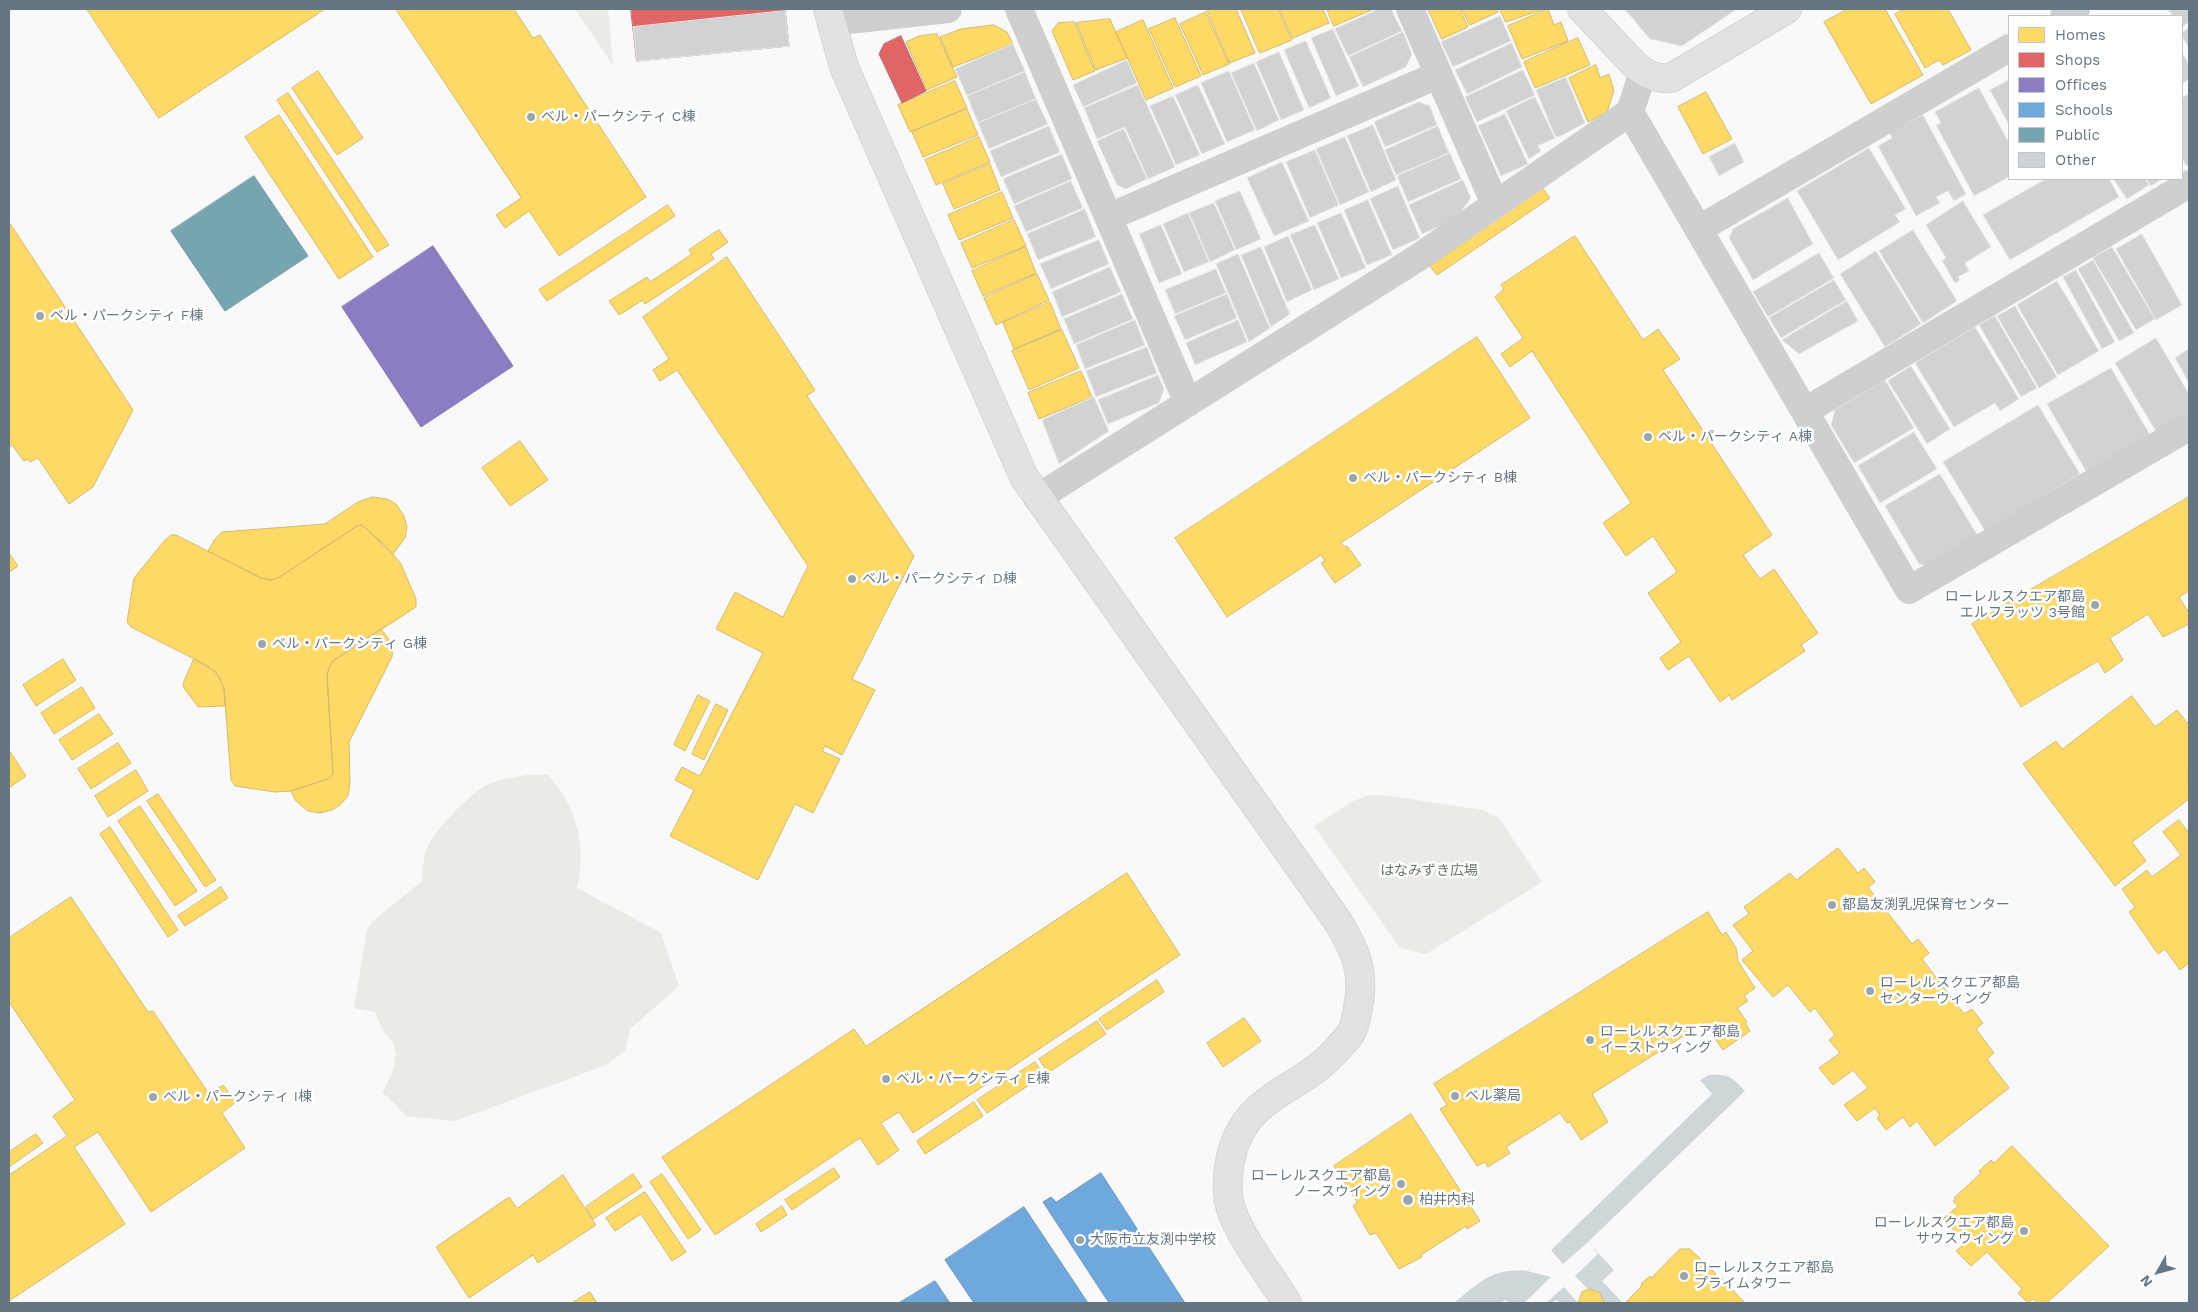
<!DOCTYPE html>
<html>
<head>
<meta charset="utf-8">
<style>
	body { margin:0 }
	#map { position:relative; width:2198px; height:1312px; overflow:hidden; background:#f9f9f9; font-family:"Work Sans",sans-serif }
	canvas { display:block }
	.frame { position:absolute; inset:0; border:10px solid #657683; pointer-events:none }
	.legend { position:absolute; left:2008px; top:15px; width:175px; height:165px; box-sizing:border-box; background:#fff; border:1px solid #c1c8cd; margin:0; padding:6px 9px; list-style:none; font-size:15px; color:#657683 }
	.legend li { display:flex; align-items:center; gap:10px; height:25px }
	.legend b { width:25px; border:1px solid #c1c8cd }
	.north { position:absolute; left:2133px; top:1247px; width:50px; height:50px; -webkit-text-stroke:4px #fff; paint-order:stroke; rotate:232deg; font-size:14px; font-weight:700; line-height:20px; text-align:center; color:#657683 }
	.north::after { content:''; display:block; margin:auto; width:18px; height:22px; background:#657683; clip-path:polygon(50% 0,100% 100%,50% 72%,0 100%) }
</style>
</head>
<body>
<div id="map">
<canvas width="2198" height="1312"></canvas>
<div class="frame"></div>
<ul class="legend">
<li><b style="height:14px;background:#ffd966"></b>Homes</li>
<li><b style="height:14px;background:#e06666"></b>Shops</li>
<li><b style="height:14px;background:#8e7cc3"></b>Offices</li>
<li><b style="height:14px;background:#6fa8dc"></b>Schools</li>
<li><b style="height:14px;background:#76a5af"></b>Public</li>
<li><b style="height:14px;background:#d0d2d3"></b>Other</li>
</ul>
<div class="north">N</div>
</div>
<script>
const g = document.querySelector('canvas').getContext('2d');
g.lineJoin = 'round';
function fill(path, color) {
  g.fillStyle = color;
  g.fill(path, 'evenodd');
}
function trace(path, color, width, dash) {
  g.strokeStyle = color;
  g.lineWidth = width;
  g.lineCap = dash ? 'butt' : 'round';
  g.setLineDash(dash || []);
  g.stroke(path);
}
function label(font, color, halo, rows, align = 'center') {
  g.font = font + ' "Work Sans","Noto Sans JP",sans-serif';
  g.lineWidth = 5;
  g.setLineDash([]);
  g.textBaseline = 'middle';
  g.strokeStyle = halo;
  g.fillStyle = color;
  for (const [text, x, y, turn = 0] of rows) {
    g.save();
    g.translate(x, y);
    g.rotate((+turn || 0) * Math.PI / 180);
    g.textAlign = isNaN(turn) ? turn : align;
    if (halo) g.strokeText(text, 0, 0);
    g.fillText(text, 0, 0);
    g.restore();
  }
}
fill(new Path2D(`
	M575,9H608L613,65Z
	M528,775H548C577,806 587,848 577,888L661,933L679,986L630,1029L625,1051L606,1065L455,1121L406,1116L387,1096L382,1094L393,1071L396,1054L393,1043L382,1029L375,1012L354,1008L367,930L374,920L422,881C423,871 423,859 426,850C433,832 469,794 487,785C500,779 514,777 528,775Z
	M1370,795H1382L1483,810L1499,818L1542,882L1426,954L1400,948L1314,826L1353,801Z`), '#e8ebe6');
fill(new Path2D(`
	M1709,1075C1729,1074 1732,1077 1745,1091L1588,1242L1614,1270L1602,1281L1621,1301L1619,1303H1561L1556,1300L1550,1303H1510L1505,1300L1500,1303H1454C1480,1282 1492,1268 1527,1271L1544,1257L1712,1094L1700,1080Z`), '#ced6d9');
fill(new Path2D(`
	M1588,1242L1598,1254L1575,1276L1591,1292L1596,1303H1578L1564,1287L1546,1303H1524L1551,1277L1527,1271L1551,1250L1563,1264Z`), '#f9f9f9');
const homes = new Path2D(`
	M87,9H325L159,118Z
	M396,9H514L533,38L540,35L646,197L559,256L529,211L505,228L496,215L521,198Z
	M1207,9H1236L1255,53L1230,63Z
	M1241,9H1278L1292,40L1260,53Z
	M1280,9H1323L1329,23L1293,38Z
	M1327,9H1374L1334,26Z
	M1428,9H1460L1468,27L1442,39Z
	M1462,9H1497L1498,12L1470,25Z
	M1500,9H1540L1541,10L1506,22Z
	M1548,9L1554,25L1561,22L1568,41L1522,59L1508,26Z
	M1848,9H1885L1923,75L1871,104L1824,22Z
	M1905,9H1948L1971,50L1943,65L1939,60L1925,68L1895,14Z
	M1206,12L1229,64L1203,75L1180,24Z
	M1175,18L1201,76L1175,87L1149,29Z
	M1110,19L1127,58L1096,70L1076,23Z
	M1143,20L1173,88L1146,100L1116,32Z
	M1074,22L1095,71L1073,80L1052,31L1058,23Z
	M994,25L1007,32L1013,44L953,67L940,37L961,29Z
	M937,34L957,77L927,90L906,42L919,36Z
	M1578,38L1590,65L1535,88L1524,62Z
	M1596,65L1600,78L1609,74L1614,91L1607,112L1588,122L1569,78Z
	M318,71L363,138L337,155L292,88Z
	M955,81L967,108L910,132L898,105Z
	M1706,92L1732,139L1703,154L1678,107Z
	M288,93L389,245L377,252L277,100Z
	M967,109L978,135L923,157L912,132Z
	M279,115L373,257L339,279L245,137Z
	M979,137L990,162L936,185L925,160Z
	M990,164L1000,190L954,209L943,184Z
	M1542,187L1550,198L1437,275L1429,265Z
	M1002,192L1013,218L959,240L948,215Z
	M668,205L675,216L547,301L539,290Z
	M1014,220L1026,246L972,268L961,243Z
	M9,222L133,410L93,487L69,504L38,458L30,462L28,459L24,461L12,445L9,448Z
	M719,230L728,242L711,254L714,259L645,304L643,300L619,315L609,301L647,277L650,282L692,254L689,250Z
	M1575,236L1643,340L1658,329L1680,359L1663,370L1772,535L1743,555L1760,579L1774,569L1818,633L1801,645L1805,651L1732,700L1729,695L1720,702L1689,656L1668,670L1660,658L1681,642L1648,593L1677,572L1653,536L1626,556L1603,523L1631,503L1532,351L1510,367L1501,354L1523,338L1495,297L1504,289L1501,285Z
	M1026,247L1036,273L983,296L972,271Z
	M727,257L815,390L807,396L914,556L852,679L875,690L842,755L825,746L822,751L840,759L813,813L795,804L758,880L670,836L694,790L675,780L682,767L700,776L763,653L716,629L735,592L783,617L808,566L677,370L660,381L653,370L669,359L643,317Z
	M1037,274L1049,300L996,325L984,298Z
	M1050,302L1061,329L1014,349L1003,323Z
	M1062,330L1079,368L1029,390L1012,351Z
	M1477,337L1530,418L1341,543L1345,547L1347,546L1361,565L1335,583L1321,563L1325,561L1321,555L1227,617L1175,538Z
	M1081,371L1092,397L1039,419L1028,393Z
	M520,441L548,480L510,506L482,468Z
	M373,497L387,499L396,504L404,516L407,527L405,538L393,554L362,525L357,526L278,578L271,580L261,578L208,551L215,539L222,532L325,524L358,502Z
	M2189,497V591L2179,597L2189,613V624L2163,637L2148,614L2110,638L2123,660L2105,673L2098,661L2021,707L1972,624Z
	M362,525L387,547L401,564L416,599V607L333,661L329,668L327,675L333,774L328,779L291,791L275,792L235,786L231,780L224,688L220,678L208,666L131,627L127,622L134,578L165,540L171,535H176L261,578L271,580L278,578L357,526Z
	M9,553L18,566L9,572Z
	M381,629L393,645L392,657L349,742L350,784L348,796L340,805L332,810L320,813L308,811L295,800L291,791L328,779L333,774L327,675L329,668L333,661Z
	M63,659L76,680L36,706L23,685Z
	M194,659L216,672L224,688L225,706L198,707L184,688L183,684Z
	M82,687L95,708L54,734L41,713Z
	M698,695L710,701L685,751L674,745Z
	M2132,696L2155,727L2177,710L2189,725V770L2188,771L2189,799L2132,842L2146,861L2115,886L2023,764L2056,741L2062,749Z
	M716,704L728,710L704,760L692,754Z
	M99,714L113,734L72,760L59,740Z
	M118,743L131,763L91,789L78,769Z
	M9,750L26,776L9,788Z
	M136,770L148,791L108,817L95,796Z
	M158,794L216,880L205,887L147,801Z
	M140,806L197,891L175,906L118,821Z
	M2179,820L2189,833V963L2180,970L2165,949L2158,954L2129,912L2135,907L2122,889L2147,870L2152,877L2181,855L2163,832Z
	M110,827L178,930L168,937L100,834Z
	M1838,848L1858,873L1864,868L1875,882L1868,887L1912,944L1918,939L1929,953L1922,959L1964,1014L1972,1009L1983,1023L1976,1029L1994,1053L1987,1059L2009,1088L1935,1146L1917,1121L1910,1127L1903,1117L1886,1130L1877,1118L1880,1115L1875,1108L1857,1121L1844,1105L1868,1088L1853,1070L1833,1085L1819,1068L1840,1053L1829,1040L1835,1035L1815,1008L1810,1012L1788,985L1773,997L1742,960L1753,951L1733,925L1749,914L1744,907L1790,873L1796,880Z
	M1127,873L1180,955L913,1133L899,1112L881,1123L899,1150L878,1165L860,1138L715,1235L662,1157L854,1029L866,1046Z
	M221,887L228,898L185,926L178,916Z
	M71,897L148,1012L153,1011L209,1094L223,1085L236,1102L222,1113L245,1148L151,1212L98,1132L74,1147L125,1224L9,1301V1175L67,1136L53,1116L75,1100L9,1002V938Z
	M1708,912L1722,935L1726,932L1736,948L1738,961L1755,988L1744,996L1748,1001L1737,1008L1747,1022L1745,1023L1750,1031L1723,1050L1704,1023L1592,1094L1608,1122L1581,1140L1570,1122L1567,1123L1560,1113L1506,1147L1510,1153L1488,1167L1485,1162L1477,1166L1440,1109L1447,1105L1434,1084Z
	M1157,980L1164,992L1107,1030L1099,1019Z
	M1244,1018L1261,1041L1223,1067L1207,1043Z
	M1097,1021L1106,1034L1048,1073L1039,1059Z
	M1035,1062L1044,1075L987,1113L977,1100Z
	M974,1102L983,1116L925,1154L917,1141Z
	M1411,1114L1480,1221L1467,1229L1466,1226L1421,1255L1422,1257L1399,1269L1376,1233L1370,1235L1353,1206L1357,1202L1334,1166Z
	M36,1134L43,1143L9,1167V1152Z
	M2012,1146L2109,1246L2047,1303H2038L2033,1299L2028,1303L2018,1293L2022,1289L1987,1252L1971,1266L1956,1251L1965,1243L1943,1219L1958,1206L1953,1201L1956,1199L1954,1198L1981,1173L1979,1171L1991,1160L1994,1163Z
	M834,1168L840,1177L792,1210L785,1200Z
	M633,1174L642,1187L593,1219L586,1207Z
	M662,1174L701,1230L688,1239L650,1182Z
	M563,1175L596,1225L538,1263L533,1255L469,1298L436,1247L509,1197L517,1208Z
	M645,1192L686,1252L672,1261L641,1214L615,1231L606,1218Z
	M782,1206L787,1215L761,1232L756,1224Z
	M1680,1249H1690L1716,1274L1715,1275L1717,1278L1719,1276L1745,1303H1625L1641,1287L1642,1283L1650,1276L1651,1278Z
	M1590,1289L1600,1293L1604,1303H1578L1582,1292Z
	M590,1292L597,1303H572Z`);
fill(homes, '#ffd966');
trace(homes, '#d1bb6f', 1);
const shops = new Path2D(`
	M631,9H785L789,46L637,61Z
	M901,36L926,91L902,103L879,54L884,44Z`);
fill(shops, '#e06666');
trace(shops, '#bb6b6f', 1);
const offices = new Path2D(`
	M433,246L513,366L421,427L342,307Z`);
fill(offices, '#8e7cc3');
trace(offices, '#827ab0', 1);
const schools = new Path2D(`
	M1101,1173L1185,1303H1109L1043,1202L1051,1197L1056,1202Z
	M1024,1207L1088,1303H974L945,1260Z
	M935,1281L950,1303H899Z`);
fill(schools, '#6fa8dc');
trace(schools, '#6c99c1', 1);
const public = new Path2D(`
	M254,176L308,256L225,311L171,231Z`);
fill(public, '#76a5af');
trace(public, '#7197a2', 1);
const building = new Path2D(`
	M1379,9H1391L1402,31L1348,56L1335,29Z
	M1625,9H1737L1682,46L1650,39Z
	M2168,9H2189V22L2182,27V16H2173Z
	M785,11L789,46L637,61L633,27Z
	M1500,16L1511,41L1453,67L1441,42Z
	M2189,28V48L2182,36V33Z
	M1333,29L1359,86L1336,96L1311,38Z
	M1403,32L1412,54L1406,67L1363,87L1349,57Z
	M1306,41L1331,98L1309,108L1284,50Z
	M1512,43L1522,67L1467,94L1455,70Z
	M1013,44L1025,71L967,96L955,69Z
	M1279,52L1304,110L1281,120L1256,62Z
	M2183,54L2189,65V79L2182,84Z
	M1127,60L1137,83L1083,107L1073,85Z
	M1254,63L1279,120L1257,131L1231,73Z
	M1523,70L1535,95L1477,122L1465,97Z
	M1229,71L1255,130L1227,142L1201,83Z
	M1025,72L1036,99L978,123L967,96Z
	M1566,77L1585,123L1559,137L1555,136L1536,90Z
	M2009,80V125L1990,90Z
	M1138,85L1175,167L1148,179L1125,127L1097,139L1084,108Z
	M1198,85L1225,144L1202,154L1175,95Z
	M1979,88L2009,143V177L1974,196L1936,125L1941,123L1935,112Z
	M2189,94V164L2186,166L2182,158V98Z
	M1173,96L1200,155L1176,165L1150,106Z
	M1535,97L1555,138L1538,146L1541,151L1529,159L1506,111Z
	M1036,99L1048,124L989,149L978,123Z
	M1419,102L1430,106L1437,125L1385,147L1374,122Z
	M1505,114L1528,164L1501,176L1478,126Z
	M1923,115L1966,194L1954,201L1948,191L1936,197L1940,203L1916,216L1878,146L1892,138L1890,133Z
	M1373,125L1396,180L1371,192L1347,136Z
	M1049,126L1060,152L1001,177L990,151Z
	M1438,126L1449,153L1396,175L1385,150Z
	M1124,129L1147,179L1126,189L1117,185L1097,141Z
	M1345,137L1369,192L1340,205L1316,149Z
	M1735,143L1744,162L1719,176L1709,157Z
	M1869,148L1906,209L1895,215L1900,222L1838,260L1797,191Z
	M1315,150L1339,205L1310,218L1286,162Z
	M1450,153L1461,179L1408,202L1397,176Z
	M1062,154L1072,179L1014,204L1003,179Z
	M1282,162L1309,221L1274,236L1247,178Z
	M2046,179H2109L2119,197L2010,260L1983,215Z
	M2114,179H2145L2149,185L2127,199Z
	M2146,179H2162L2151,186Z
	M1463,180L1471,198L1454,220L1422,234L1409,205Z
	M1071,181L1083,208L1026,232L1014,206Z
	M1398,186L1420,238L1393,250L1370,199Z
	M1240,191L1261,239L1236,250L1215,201Z
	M1788,198L1813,244L1753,280L1729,238L1733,229Z
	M1368,200L1392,255L1367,265L1344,210Z
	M1963,201L1991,247L1965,263L1969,271L1958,277L1960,280L1955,283L1942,261L1946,258L1926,225Z
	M1214,203L1235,250L1210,262L1189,213Z
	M1085,209L1096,237L1038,260L1027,234Z
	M1188,213L1209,262L1184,272L1163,224Z
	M1341,213L1366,268L1341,278L1317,223Z
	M1161,225L1182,274L1159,283L1139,234Z
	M1315,225L1339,279L1314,290L1290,235Z
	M1913,230L1957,301L1923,323L1879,251Z
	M2142,234L2182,305L2156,320L2116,249Z
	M1288,236L1312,290L1287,302L1264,247Z
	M1099,240L1109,264L1051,289L1040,264Z
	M1261,247L1290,314L1271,327L1241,255Z
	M2112,247L2155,319L2136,330L2093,258Z
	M1876,251L1921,324L1885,347L1840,274Z
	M1819,253L1834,278L1768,317L1753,292Z
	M1238,254L1270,328L1249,342L1216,264Z
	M2093,260L2134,333L2119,341L2078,269Z
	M1110,267L1121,292L1062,317L1052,292Z
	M1216,269L1226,293L1175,314L1165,290Z
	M2076,270L2115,342L2102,349L2063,277Z
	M1834,280L1846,300L1781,338L1769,318Z
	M2057,281L2099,351L2058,375L2017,305Z
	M1122,294L1133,319L1074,344L1064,319Z
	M1227,294L1237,318L1185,340L1174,316Z
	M1847,301L1858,321L1799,354L1782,340Z
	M2015,306L2057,377L2039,388L1997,316Z
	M1995,316L2037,388L2021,397L1979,325Z
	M1135,320L1145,345L1085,369L1076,345Z
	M1238,320L1247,342L1195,365L1186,343Z
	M1975,327L2019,399L2000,411L1995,403L1954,427L1915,363Z
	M2156,338L2189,394V414L2157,433L2115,363Z
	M1147,347L1157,373L1096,397L1086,371Z
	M2189,349V380L2188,381L2175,358Z
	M1911,366L1950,429L1927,444L1888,381Z
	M2111,368L2150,435L2087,473L2047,404Z
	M1158,375L1164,389L1159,403L1108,424L1098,400Z
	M1885,380L1914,428L1854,463L1831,425L1835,410Z
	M1094,397L1109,431L1059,464L1042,420Z
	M2038,405L2080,474L1985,531L1943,462Z
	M1914,432L1937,469L1880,503L1858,466Z
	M1940,474L1978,536L1928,566L1919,564L1885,506Z`);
fill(building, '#d0d2d3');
trace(building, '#e8e8e8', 1);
const secondary = new Path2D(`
	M828,9L844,67L1024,477L1339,923C1355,951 1364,969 1359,1002C1357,1011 1356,1023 1352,1031C1349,1037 1344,1041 1340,1046C1300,1095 1240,1092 1229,1167C1227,1182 1227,1199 1232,1212C1244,1243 1270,1275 1287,1303
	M1582,9L1634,64C1645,74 1656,80 1671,78L1787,9`);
trace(secondary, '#d5d6d7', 30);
trace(new Path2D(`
	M1019,9L1188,403
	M1410,9L1495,204
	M2064,16L2076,9
	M831,22L948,9
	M1630,112L1909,590L2189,427
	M1109,217L1438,75
	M1699,229L2009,48
	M1805,411L2189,184
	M1037,498L1419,257L1630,112L1643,72`), '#cecfd0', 28);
trace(secondary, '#e1e2e2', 28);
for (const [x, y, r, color] of [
	[531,117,5,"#99a4ac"],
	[40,316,5,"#99a4ac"],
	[1648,437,5,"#99a4ac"],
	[1353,478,5,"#99a4ac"],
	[852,579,5,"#99a4ac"],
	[2095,605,5,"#99a4ac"],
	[262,644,5,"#99a4ac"],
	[1832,905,5,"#99a4ac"],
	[1870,991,5,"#99a4ac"],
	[1590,1040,5,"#99a4ac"],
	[886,1079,5,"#99a4ac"],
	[1455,1096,5,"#99a4ac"],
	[153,1097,5,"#99a4ac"],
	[1401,1184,5,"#99a4ac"],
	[1408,1200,6,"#99a4ac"],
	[2024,1231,5,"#99a4ac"],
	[1080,1240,5,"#99a4ac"],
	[1684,1276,5,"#99a4ac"]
]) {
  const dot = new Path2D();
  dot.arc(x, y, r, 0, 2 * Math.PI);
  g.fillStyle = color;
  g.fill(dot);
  trace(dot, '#fff', 2);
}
label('14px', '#657683', '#fff', [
	["ベル・パークシティ C棟",541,117],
	["ベル・パークシティ F棟",50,316],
	["ベル・パークシティ A棟",1658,437],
	["ベル・パークシティ B棟",1363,478],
	["ベル・パークシティ D棟",862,579],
	["ローレルスクエア都島",2085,597,"right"],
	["エルフラッツ 3号館",2085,613,"right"],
	["ベル・パークシティ G棟",272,644],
	["都島友渕乳児保育センター",1842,905],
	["ローレルスクエア都島",1880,983],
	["センターウィング",1880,999],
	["ローレルスクエア都島",1600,1032],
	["イーストウィング",1600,1048],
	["ベル・パークシティ E棟",896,1079],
	["ベル薬局",1465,1096],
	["ベル・パークシティ I棟",163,1097],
	["ローレルスクエア都島",1391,1176,"right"],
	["ノースウイング",1391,1192,"right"],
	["柏井内科",1419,1200],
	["ローレルスクエア都島",2014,1223,"right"],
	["サウスウィング",2014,1239,"right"],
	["大阪市立友渕中学校",1090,1240],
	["ローレルスクエア都島",1694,1268],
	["プライムタワー",1694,1284]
], 'left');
label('14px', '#687a64', '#fff', [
	["はなみずき広場",1429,871]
]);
</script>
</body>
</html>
